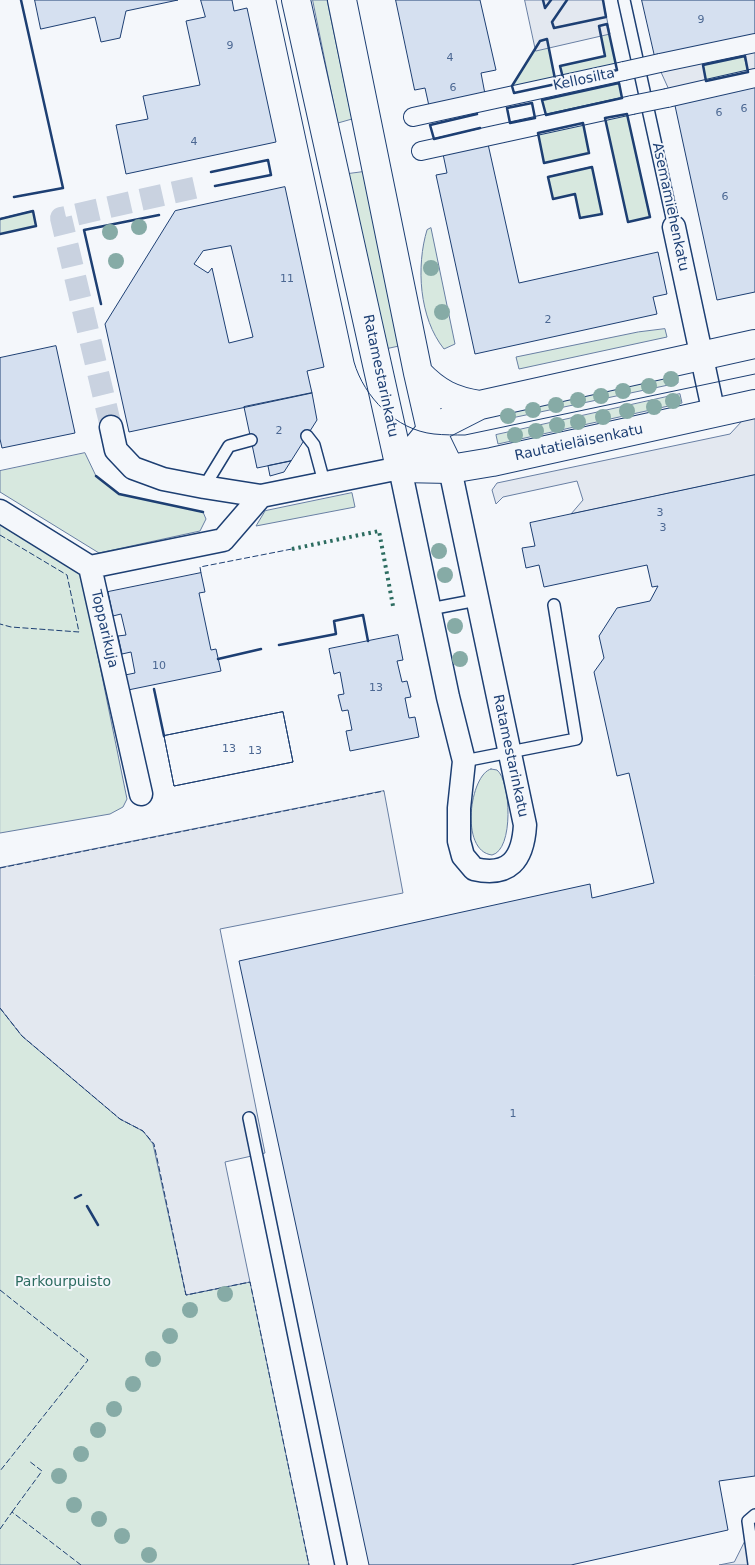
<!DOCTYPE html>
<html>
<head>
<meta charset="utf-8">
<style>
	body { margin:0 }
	canvas { display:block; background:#f4f7fb }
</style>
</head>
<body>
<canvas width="755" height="1565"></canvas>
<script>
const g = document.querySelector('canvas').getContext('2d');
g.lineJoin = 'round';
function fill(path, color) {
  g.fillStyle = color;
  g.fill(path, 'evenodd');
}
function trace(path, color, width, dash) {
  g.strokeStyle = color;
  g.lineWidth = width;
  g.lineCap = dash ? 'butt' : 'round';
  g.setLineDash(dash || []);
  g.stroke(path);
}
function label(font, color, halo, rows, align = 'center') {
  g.font = font + ' "DejaVu Sans",sans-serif';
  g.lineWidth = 4;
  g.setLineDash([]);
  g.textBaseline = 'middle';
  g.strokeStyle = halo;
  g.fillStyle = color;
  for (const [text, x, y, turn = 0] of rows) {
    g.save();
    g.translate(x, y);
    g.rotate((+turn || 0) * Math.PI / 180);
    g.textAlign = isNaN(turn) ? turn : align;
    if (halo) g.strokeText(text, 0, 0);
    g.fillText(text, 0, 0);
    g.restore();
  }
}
const green = new Path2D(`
	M313,0H327L352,119L338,123Z
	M607,24L617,70L564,82L560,66L605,56L599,26Z
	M547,39L556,84L514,93L512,86L540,41Z
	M745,56L748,72L706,81L703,65Z
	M619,83L622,98L546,115L542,100Z
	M627,114L650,217L628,222L605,118Z
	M583,123L589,153L544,163L538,133Z
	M592,167L602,214L580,218L575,194L553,199L548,177Z
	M363,172L399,346L385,349L348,174Z
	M33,211L36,226L0,234V219Z
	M431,228L455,344L444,349C419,318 416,266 427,230Z
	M665,329L667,337L519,369L516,357L638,332Z
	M677,375L678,383L502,420L500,413Z
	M680,394L682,403L498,444L496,435Z
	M85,453L96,476L119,494L203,512L206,519L200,531L99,553L0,492V471Z
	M352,493L355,507L256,526L265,511Z
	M0,522L81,573L127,799L123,807L110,814L0,833Z
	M491,769L497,770C511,781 514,850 492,855C459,851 470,774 491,769Z
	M0,1008L22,1036L120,1119L143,1131L154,1144L186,1295L250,1282L309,1565H0Z`);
fill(green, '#d7e8df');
trace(green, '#687fa3', 1);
const parking = new Path2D(`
	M525,0H603L610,34L536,51Z
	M755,39V84L674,101L656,61ZM744,56L748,72L706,81L703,65Z
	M755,418V475L571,514L583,500L577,481L503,497L496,504L492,490L497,483L730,434L742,421Z
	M384,791L403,893L220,929L265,1153L225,1162L250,1282L186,1295L153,1144L143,1131L120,1119L22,1036L0,1008V868Z
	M755,1521V1565H719L734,1562Z`);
fill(parking, '#e3e8f0');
trace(parking, '#687fa3', 1);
const building = new Path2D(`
	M35,0H178L126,11L120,38L101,42L95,17L41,29Z
	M201,0H232L234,11L247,8L276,142L126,174L116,125L148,119L143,96L200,85L186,21L205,17Z
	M396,0H480L496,70L481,73L485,94L429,106L425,88L415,90Z
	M642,0H755V39L656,61Z
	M755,84V292L717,300L674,101Z
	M488,144L519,283L658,252L667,294L653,297L657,314L475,354L436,175L447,173L443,154Z
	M285,187L324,367L307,371L312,393L129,432L105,324L175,211ZM231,246L253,337L229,343L212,268L208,273L194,264L203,251Z
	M56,346L75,433L2,448L0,439V358Z
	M312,393L317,420L291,461L257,468L244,407Z
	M291,461L284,472L270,476L268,466Z
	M755,475V1476L719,1481L728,1530L571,1565H369L239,961L590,884L592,898L654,883L629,773L617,776L594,672L604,658L599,636L617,608L650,601L658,586L652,587L647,565L544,587L539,565L526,568L522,548L535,546L530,523Z
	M201,573L205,592L199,593L211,650L216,649L221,671L128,690L125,675L135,673L131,652L122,654L118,636L126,635L121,614L113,616L108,592Z
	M398,635L403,660L397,661L402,682L407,681L411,697L405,698L409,718L415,717L419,737L350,751L346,731L352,730L348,710L342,711L338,695L344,694L340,672L334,674L329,649Z
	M283,712L293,762L174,786L164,736Z
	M283,712L293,762L174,786L164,736Z`);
fill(building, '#d5e0f0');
trace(building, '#1d3f73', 1);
trace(new Path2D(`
	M111,427L61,218L202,186`), '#c9d2e0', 22, [22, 11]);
const service = new Path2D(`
	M624,0L674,227
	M307,436L314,445L324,482
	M204,487L229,446L251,440
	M430,609L477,600
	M464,761L576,739L554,605
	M249,1118L341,1565
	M754,1564L748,1521L755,1515`);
const pedestrian = new Path2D(`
	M660,63L755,43
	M667,98L755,78
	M413,117L624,71
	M421,151L632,105`);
const minor = new Path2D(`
	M674,227L714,414
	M111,427L116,450L133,468L163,479L204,487L261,496L400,468L448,697L464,761L459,808V841L463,856L474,869C509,877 523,860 525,825L450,469
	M0,511L90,567L141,794
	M90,567L223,540L261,496`);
const tertiary = new Path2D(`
	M296,0L400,468
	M342,0L418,373L431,430L450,469
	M418,373C437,393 453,401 480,405
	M400,468L431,430L480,405L755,344
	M400,468L450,469L492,462L755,404`);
trace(service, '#1d3f73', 14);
trace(pedestrian, '#1d3f73', 20);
trace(minor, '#1d3f73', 25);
trace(tertiary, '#1d3f73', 30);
trace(service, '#f4f7fb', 11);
trace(pedestrian, '#f4f7fb', 18);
trace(minor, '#f4f7fb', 22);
trace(tertiary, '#f4f7fb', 28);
trace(new Path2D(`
	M276,0L354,362C364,397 396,430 434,434C444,435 455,435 465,435L755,374`), '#1d3f73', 1);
const pedestrianBridge = new Path2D(`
	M624,71L660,63
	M632,105L667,98`);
trace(pedestrianBridge, '#1d3f73', 20, []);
trace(pedestrianBridge, '#f4f7fb', 18);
trace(new Path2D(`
	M292,549L379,531L393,606`), '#2c6c60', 4, [2.5, 4]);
trace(new Path2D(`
	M0,535L67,575L79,632L11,627L0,624
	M201,573L200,567L292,549
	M0,868L384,791
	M0,1008L22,1036L120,1119L143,1131L154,1144L186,1295L250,1282L309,1565
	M0,1290L88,1360L0,1471
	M12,1512L42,1471L29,1461
	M0,1529L12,1512L81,1565`), '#1d3f73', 1, [6, 2.5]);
trace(new Path2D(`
	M543,0L545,8
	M567,0L552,22L554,28L606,17L603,0
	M545,8L551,0
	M607,24L617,70L564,82L560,66L605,56L599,26Z
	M547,39L556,84L514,93L512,86L540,41Z
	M745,56L748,72L706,81L703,65Z
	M619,83L622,98L546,115L542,100Z
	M532,103L535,118L510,123L507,108Z
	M477,114L430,125L434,139L480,128
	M627,114L650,217L628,222L605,118Z
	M583,123L589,153L544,163L538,133Z
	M592,167L602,214L580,218L575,194L553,199L548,177Z
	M211,172L268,160L271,175L215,186
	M14,197L63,188L21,0
	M0,219L33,211L36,226L0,234
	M101,304L84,230L159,215
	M96,476L119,494L203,512
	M279,645L336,634L334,621L363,615L368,641
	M218,659L261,649
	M154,689L164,736
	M75,1198L81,1195
	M87,1206L98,1225`), '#1d3f73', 2.5);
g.fillStyle = '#86aba6';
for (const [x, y] of [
	[139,227],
	[110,232],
	[116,261],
	[431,268],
	[442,312],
	[671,379],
	[649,386],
	[623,391],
	[601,396],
	[578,400],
	[673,401],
	[556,405],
	[654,407],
	[533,410],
	[627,411],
	[508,416],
	[603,417],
	[578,422],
	[557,425],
	[536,431],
	[515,435],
	[439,551],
	[445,575],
	[455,626],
	[460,659],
	[225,1294],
	[190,1310],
	[170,1336],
	[153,1359],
	[133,1384],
	[114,1409],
	[98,1430],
	[81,1454],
	[59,1476],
	[74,1505],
	[99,1519],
	[122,1536],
	[149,1555]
]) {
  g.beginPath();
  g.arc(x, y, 8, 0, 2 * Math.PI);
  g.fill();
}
label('11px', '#4b6792', null, [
	["9",701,20],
	["9",230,46],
	["4",450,58],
	["6",453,88],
	["6",744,109],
	["6",719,113],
	["4",194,142],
	["6",725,197],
	["11",287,279],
	["2",548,320],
	["2",279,431],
	["3",660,513],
	["3",663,528],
	["10",159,666],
	["13",376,688],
	["13",229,749],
	["13",255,751],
	["1",513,1114]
]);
label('14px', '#1d3f73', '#f4f7fb', [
	["Kellosilta",584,80,-12],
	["Asemamiehenkatu",670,207,78],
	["Ratamestarinkatu",380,376,78],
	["Rautatieläisenkatu",579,443,-12],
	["Topparikuja",104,629,77],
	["Ratamestarinkatu",510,756,78]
]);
label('14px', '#2c6c60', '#f4f7fb', [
	["Parkourpuisto",63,1282]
]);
</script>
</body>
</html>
